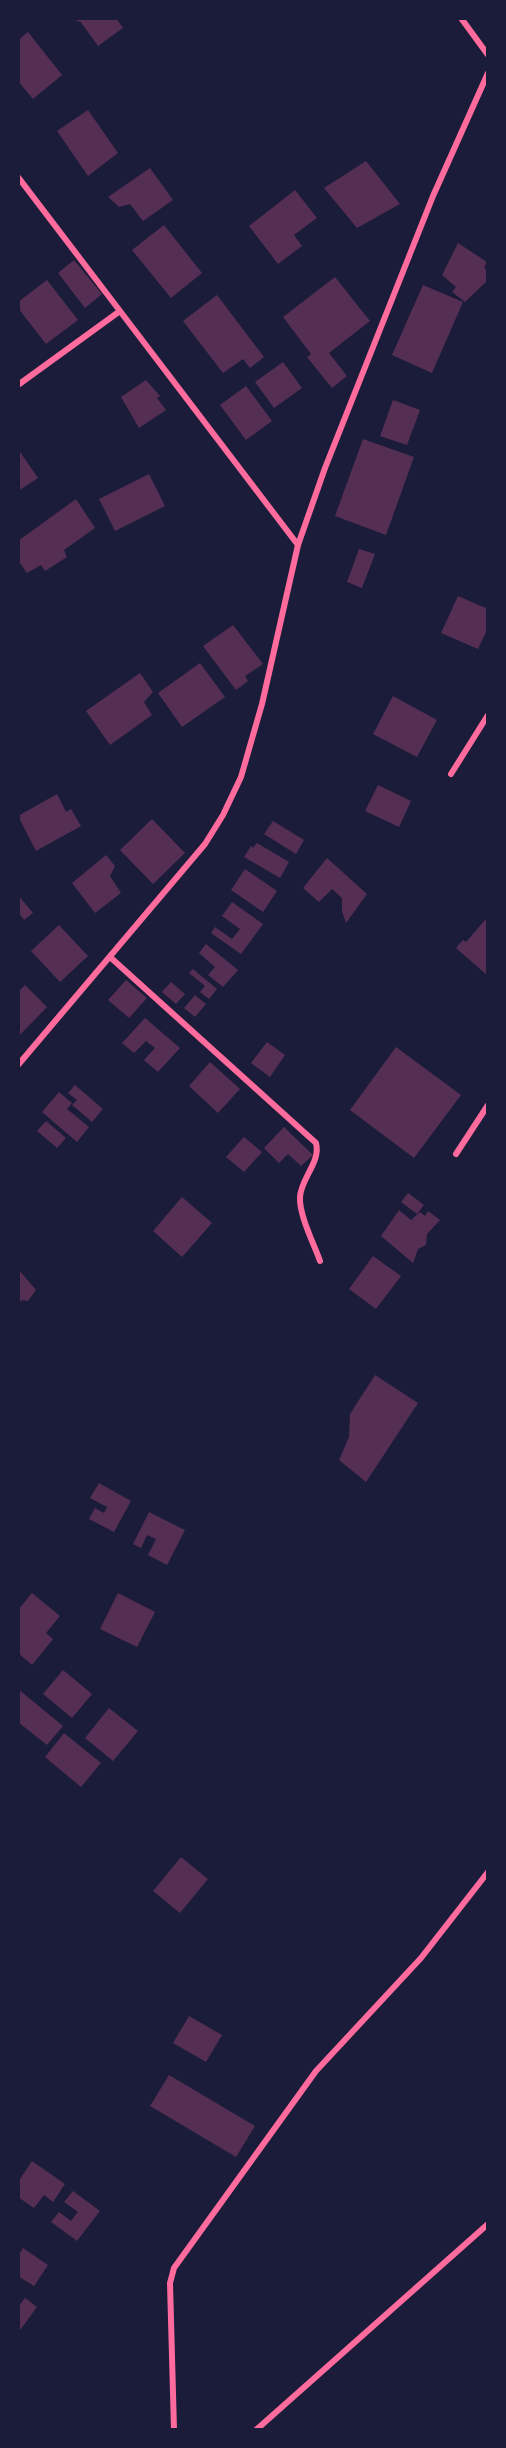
<!DOCTYPE html>
<html>
<head>
<meta charset="utf-8">
<style>
	body { margin:0 }
	#map { position:relative; width:506px; height:2448px; overflow:hidden; background:#1b1b3a; font-family:Georgia,serif }
	canvas { display:block }
	.frame { position:absolute; inset:0; border:20px solid #1b1b3a; pointer-events:none }
</style>
</head>
<body>
<div id="map">
<canvas width="506" height="2448"></canvas>
<div class="frame"></div>
</div>
<script>
const g = document.querySelector('canvas').getContext('2d');
g.lineJoin = 'round';
function fill(path, color) {
  g.fillStyle = color;
  g.fill(path, 'evenodd');
}
function trace(path, color, width, dash) {
  g.strokeStyle = color;
  g.lineWidth = width;
  g.lineCap = dash ? 'butt' : 'round';
  g.setLineDash(dash || []);
  g.stroke(path);
}
fill(new Path2D(`
	M75,18H116L123,28L98,46L80,21L78,22Z
	M28,32L62,75L33,99L18,81V40Z
	M88,110L118,153L88,176L57,131Z
	M366,161L400,204L357,228L324,188Z
	M150,168L173,200L143,221L130,204L119,207L108,197Z
	M295,190L317,218L294,235L302,246L278,264L249,226Z
	M164,225L202,273L171,298L132,250Z
	M458,243L487,262L484,268L488,270V280L465,302L452,292L456,287L442,275Z
	M74,260L102,294L85,308L58,273Z
	M335,277L370,321L329,353L347,376L332,388L307,357L311,354L283,317Z
	M47,280L78,320L46,344L18,308V302Z
	M423,285L463,302L432,373L392,355Z
	M217,295L264,357L250,368L243,359L223,373L183,321Z
	M283,362L302,388L274,408L255,382Z
	M146,380L160,396L157,398L166,410L139,428L121,397Z
	M246,386L272,421L246,440L220,405Z
	M393,400L420,410L407,445L380,436Z
	M363,439L414,457L386,535L335,516Z
	M18,449L38,478L18,491Z
	M149,474L165,506L115,531L99,499Z
	M76,499L95,528L64,550L67,557L45,571L41,565L27,573L18,560V541Z
	M359,549L375,554L362,588L347,582Z
	M458,596L488,609V628L478,649L441,633Z
	M233,625L263,664L245,676L248,681L236,690L203,646Z
	M200,663L225,697L182,727L158,693Z
	M140,673L153,692L144,702L152,715L110,745L86,711Z
	M393,696L437,720L417,757L373,734Z
	M378,785L411,801L399,827L365,811Z
	M57,794L66,812L71,809L81,826L36,851L18,816Z
	M152,819L185,853L153,884L120,850Z
	M273,821L304,840L296,854L264,834Z
	M257,843L289,862L280,878L244,857L251,846L253,848Z
	M106,855L115,866L110,876L121,893L95,913L72,883Z
	M327,858L367,894L346,923L342,911V898L332,889L319,902L303,888Z
	M245,869L277,891L263,912L231,890Z
	M18,895L33,913L24,920L18,912Z
	M232,902L263,924L241,954L211,933L215,927L232,939L240,929L222,916Z
	M485,920L488,923V976L456,948L463,940L466,942Z
	M59,925L88,956L60,982L31,951Z
	M206,944L238,970L223,987L208,975L215,967L199,953Z
	M193,969L217,989L209,999L200,992L205,986L189,973Z
	M126,980L147,998L129,1018L108,1000Z
	M171,982L185,994L176,1004L162,992Z
	M25,985L47,1007L18,1037V992Z
	M195,995L206,1004L195,1017L184,1008Z
	M145,1018L180,1048L158,1072L144,1060L155,1048L146,1041L134,1053L122,1043Z
	M267,1042L285,1055L270,1077L251,1063Z
	M396,1047L461,1095L414,1158L350,1110Z
	M210,1062L240,1089L218,1113L189,1086Z
	M75,1085L103,1109L92,1122L72,1105L77,1100L68,1093Z
	M59,1092L72,1103L67,1109L89,1127L77,1142L42,1112Z
	M46,1121L66,1138L57,1148L37,1131Z
	M284,1127L313,1155L301,1166L288,1154L279,1163L264,1148Z
	M244,1137L262,1152L244,1172L226,1157Z
	M408,1193L424,1205L417,1214L401,1202Z
	M182,1197L212,1223L182,1257L153,1231Z
	M399,1210L411,1220L420,1212L425,1216L428,1211L440,1220L427,1234L426,1245L418,1249L413,1263L381,1236Z
	M373,1256L401,1276L376,1309L349,1289Z
	M18,1269L36,1290L28,1301L22,1300L18,1304Z
	M375,1375L418,1403L366,1482L339,1460L349,1437L350,1414Z
	M99,1483L131,1501L114,1532L89,1519L95,1508L104,1513L107,1507L90,1498Z
	M149,1512L185,1530L167,1565L148,1555L156,1539L147,1535L141,1548L133,1544Z
	M32,1593L60,1616L46,1633L53,1639L32,1665L18,1653V1610Z
	M118,1593L155,1612L137,1647L100,1629Z
	M63,1670L92,1694L72,1718L43,1694Z
	M18,1689L63,1726L47,1745L18,1722Z
	M109,1708L138,1731L113,1761L85,1738Z
	M64,1733L101,1763L81,1787L45,1757Z
	M181,1857L208,1879L180,1913L153,1891Z
	M189,2016L222,2035L206,2062L173,2043Z
	M169,2075L255,2126L236,2157L150,2106Z
	M32,2161L65,2184L53,2202L44,2195L34,2208L18,2197V2182Z
	M73,2191L100,2211L77,2241L51,2222L59,2212L71,2221L78,2212L64,2202Z
	M23,2248L48,2265L34,2286L18,2276V2256Z
	M25,2298L37,2307L18,2333V2307Z`), '#542f53');
trace(new Path2D(`
	M461,18L488,55
	M18,177L298,545
	M18,385L120,311
	M451,774L488,715
	M110,957L316,1143C321,1162 301,1178 300,1197C299,1215 314,1244 320,1261
	M18,1065L205,844L223,815L241,777L262,704L298,545L325,468L433,196L488,73
	M456,1154L488,1105
	M174,2430L170,2283L174,2268L316,2071L421,1958L488,1872
	M256,2430L488,2224`), '#ff6b9d', 6);
</script>
</body>
</html>
